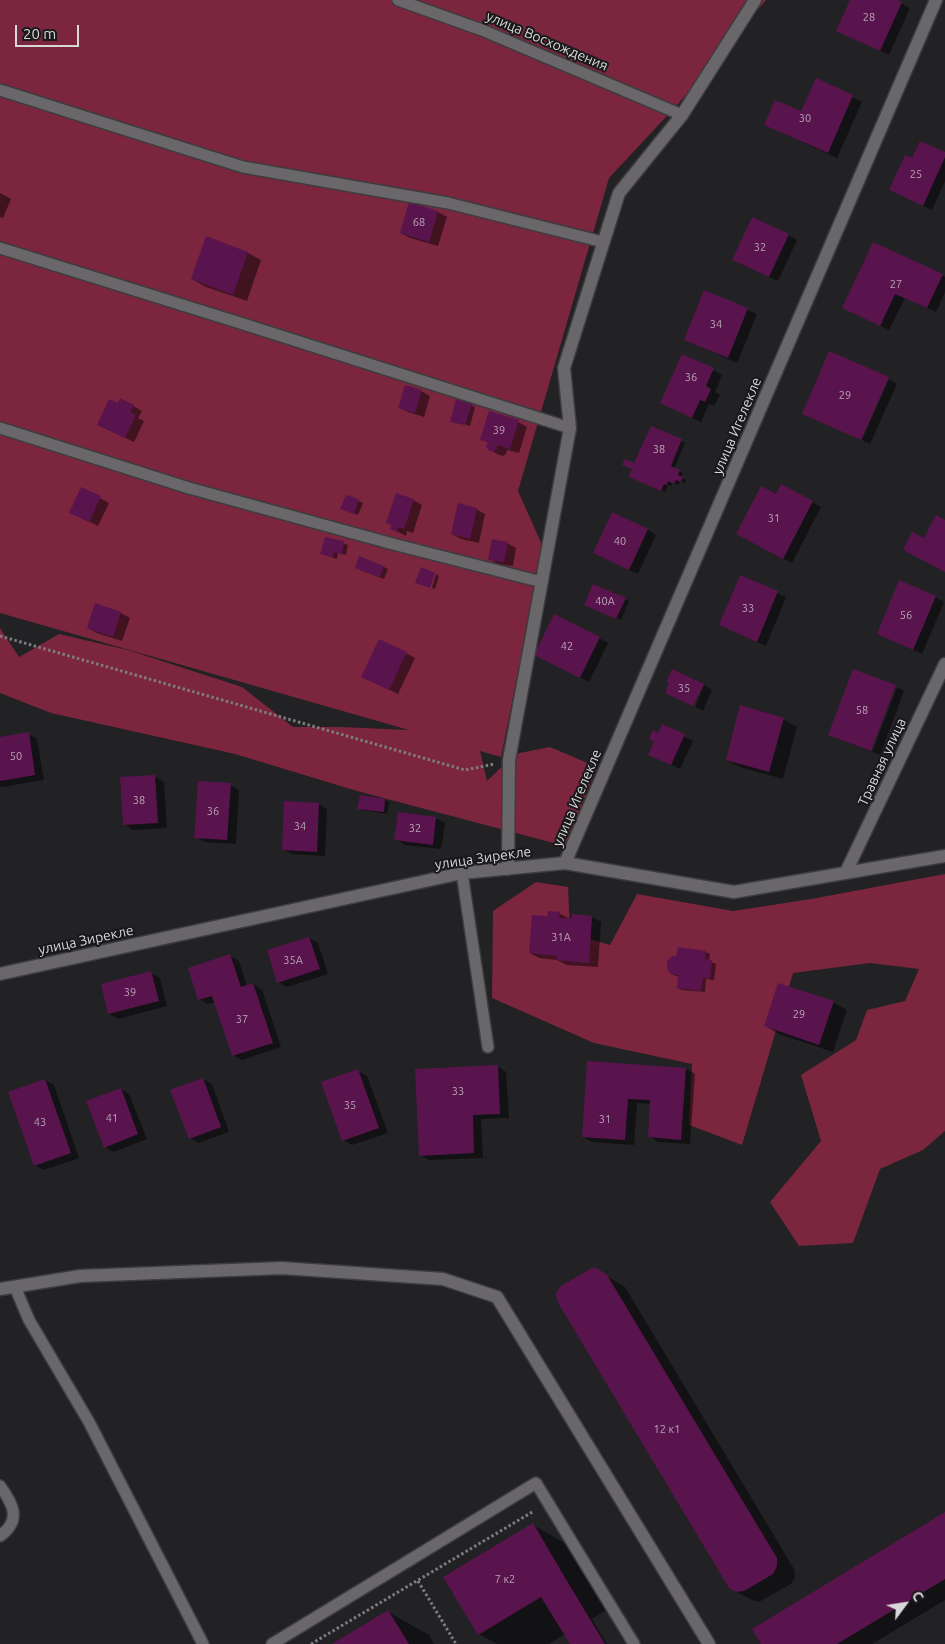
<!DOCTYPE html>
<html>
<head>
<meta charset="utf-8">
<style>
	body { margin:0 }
	#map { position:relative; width:945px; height:1644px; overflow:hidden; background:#222124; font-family:Ubuntu,sans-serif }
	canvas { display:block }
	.north { position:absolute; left:880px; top:1579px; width:50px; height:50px; -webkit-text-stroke:4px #19181a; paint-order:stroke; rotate:59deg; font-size:14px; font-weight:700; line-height:20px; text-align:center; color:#d8d7d9 }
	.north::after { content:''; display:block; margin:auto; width:18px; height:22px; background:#d8d7d9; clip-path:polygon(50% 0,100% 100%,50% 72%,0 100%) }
	.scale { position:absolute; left:15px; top:25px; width:64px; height:22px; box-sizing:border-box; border:2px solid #d8d7d9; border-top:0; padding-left:6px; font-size:15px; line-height:18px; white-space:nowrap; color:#d8d7d9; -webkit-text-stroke:4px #19181a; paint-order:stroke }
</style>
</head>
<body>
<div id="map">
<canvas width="945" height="1644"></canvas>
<div class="north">С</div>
<div class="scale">20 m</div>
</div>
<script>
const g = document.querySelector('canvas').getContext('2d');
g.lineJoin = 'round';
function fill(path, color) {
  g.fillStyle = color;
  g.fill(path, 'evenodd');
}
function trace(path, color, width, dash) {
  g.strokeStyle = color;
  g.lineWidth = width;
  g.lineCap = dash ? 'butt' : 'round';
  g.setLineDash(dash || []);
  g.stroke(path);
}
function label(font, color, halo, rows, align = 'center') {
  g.font = font + ' Ubuntu,sans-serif';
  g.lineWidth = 4;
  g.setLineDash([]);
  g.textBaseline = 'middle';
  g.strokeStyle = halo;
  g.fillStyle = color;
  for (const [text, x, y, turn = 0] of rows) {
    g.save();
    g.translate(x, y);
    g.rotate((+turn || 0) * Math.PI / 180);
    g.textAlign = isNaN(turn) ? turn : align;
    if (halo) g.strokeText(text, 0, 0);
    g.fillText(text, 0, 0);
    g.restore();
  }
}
fill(new Path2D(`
	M0,0H766L679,103L609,178L518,491L543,547L501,757L480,751L487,781L515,754L550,747L597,767L565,846L357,791L235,754L51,713L0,693V628L19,657L59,634L128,650L242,687L293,727H341L409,730L0,613Z
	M945,874V1131L923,1150L880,1169L853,1243L799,1246L770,1202L821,1141L801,1075L856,1040L867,1010L905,1001L919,969L870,963L793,973L742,1145L689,1125L692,1064L594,1043L492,998L493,911L536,882L568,887L570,933L610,945L637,894L733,911L811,899Z`), '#7b253f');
fill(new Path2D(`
	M851,0H895L910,8L889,55L837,31Z
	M816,80L862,102L837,158L774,129L801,113Z
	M945,154V181L932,210L899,195Z
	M0,193L11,199L3,218L0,217Z
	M410,204L438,212L447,217L438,246L410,238L401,233Z
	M788,235L797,240L778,281L742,265Z
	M207,238L248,253L261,260L247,301L206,287L192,279Z
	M942,275L945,277V292L936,312L905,298L889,330L844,308Z
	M705,292L757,314L737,363L686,340Z
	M713,370L722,375L715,392L720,395L714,406L709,404L701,422L662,403Z
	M889,379L897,384L870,444L862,440Z
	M421,391L430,396L424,417L408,412L399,407Z
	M118,405L133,406L142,411L138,418L144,421L134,442L107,429Z
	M471,405L475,407L470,426L452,421Z
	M518,422L527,427L519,453L507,450L506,454L503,456L499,455L489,449V443L481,439Z
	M681,441L685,443L674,469L683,473L681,478L686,480L685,483L680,481L679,485L673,483L671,486L668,485L665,492L634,478L635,465Z
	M347,496L363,503L358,515L342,509Z
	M777,496L812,502L821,507L792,563L746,539Z
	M100,498L109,503L98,526L80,517Z
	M413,500L422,505L413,533L407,531L406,536L392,529L393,526L388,522Z
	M476,509L485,514L479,543L461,539L452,534Z
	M648,530L656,535L638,574L603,557Z
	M326,538L348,545L346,555L338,553L337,559L322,554Z
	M507,543L516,548L513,566L498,564L489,559Z
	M384,567L388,569L384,579L360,570Z
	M436,574L439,576L435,589L432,588Z
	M740,577L786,597L766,646L720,625Z
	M935,597L944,602L922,654L878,634Z
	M625,599L629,601L621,620L590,607Z
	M96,604L121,613L130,618L122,641L97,633L88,628Z
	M599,638L608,643L589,682L544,659Z
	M406,653L415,658L398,694L371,681Z
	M704,685L712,690L703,711L695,707Z
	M894,686L870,751L839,739L830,734Z
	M897,687L904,691L880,755L872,752Z
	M783,719L797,727L783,779L740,767L727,760Z
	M663,726L693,741L680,769L659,759V735Z
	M28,734L37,739L44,780L2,787L0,786V738Z
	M155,777L164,782L167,828L133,830L124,824Z
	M230,785L239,790L236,844L205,842L196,837Z
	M361,796L385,800L389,802L387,814L363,810L359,808Z
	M319,804L327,809L325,856L292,854L283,849Z
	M436,818L445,823L441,849L405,845L396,839Z
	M559,913L568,918L592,917L601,922L598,967L567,965L557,960L539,958L530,953L548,918Z
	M309,938L318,943L328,974L287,987L278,982Z
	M706,952L710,954L709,961L716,964L714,980L706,979L705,992L682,990L678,988L679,977L671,974Z
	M230,956L239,961L247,986L253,984L262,990L281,1047L242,1060L233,1055L216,1002L208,1004L199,999Z
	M151,973L160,978L167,1006L118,1019L109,1014Z
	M833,1002L847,1010L833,1052L779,1034L765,1026Z
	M588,1062L686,1069L695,1074L690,1144L658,1142L649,1136L651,1104L637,1103L634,1145L592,1142L583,1137Z
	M498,1066L506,1072L509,1118L481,1119L483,1158L429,1160L420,1155Z
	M358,1071L367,1076L388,1133L352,1145L343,1140Z
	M203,1079L212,1084L229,1132L198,1143L190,1138Z
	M45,1080L54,1085L79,1158L44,1170L35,1165Z
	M121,1089L129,1094L147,1139L114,1152L105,1147Z
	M597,1270L625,1287L794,1569L795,1577L791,1584L759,1602L752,1600L733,1590Z
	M945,1514V1600L872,1644H762Z
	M533,1525L577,1550L611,1607L592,1619L607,1644H571L565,1634L549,1644H497L479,1634Z
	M388,1612L429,1635L434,1644H335Z`), '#0007');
fill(new Path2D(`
	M850,0H898L902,2L880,51L836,31Z
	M816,78L853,95L828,153L764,125L775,100L801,111Z
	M920,141L945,152V157L923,206L889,190L905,155L912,158Z
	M409,202L438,211L429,242L400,233Z
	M752,217L789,234L769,277L732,260Z
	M206,236L248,252L233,295L191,279Z
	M873,242L943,274L927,308L895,294L880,326L842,308Z
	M704,290L748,308L728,358L684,340Z
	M829,351L889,377L861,440L802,414Z
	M682,354L714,368L706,386L711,389L705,402L700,400L692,418L660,403Z
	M405,385L422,390L415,413L398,408Z
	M120,398L134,405L130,412L136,415L125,438L97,425L109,399L118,403Z
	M456,399L472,404L465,425L450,422Z
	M489,411L519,420L510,449L498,445L497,449L493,452L488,450L486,446L488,442L480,440Z
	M651,426L682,439L671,466L680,470L678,475L683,477L681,482L676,480L674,484L668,481L667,485L664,484L661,491L629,477L632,469L622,465L625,459L634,463Z
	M781,484L813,501L783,559L736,534L761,486L776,494Z
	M81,487L101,496L89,522L69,513Z
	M396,493L414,499L404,529L398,527L397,532L390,529L392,525L386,523Z
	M346,495L359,499L354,514L340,509Z
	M458,503L477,508L470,539L451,534Z
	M612,512L648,529L629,570L593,553Z
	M936,515L945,520V572L903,550L912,532L924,538Z
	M325,537L344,541L342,554L334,552L333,557L320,554Z
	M492,539L508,542L504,562L488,560Z
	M359,556L384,566L380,577L355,568Z
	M421,567L435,573L430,588L415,583Z
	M740,575L778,591L757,642L719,625Z
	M899,580L936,596L913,650L877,634Z
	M593,584L626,598L616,619L584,605Z
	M95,603L121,612L113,637L87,628Z
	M554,614L600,637L580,678L534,655Z
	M379,639L407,652L389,690L361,677Z
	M672,669L704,684L693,706L665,693L669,683L666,682Z
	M853,669L896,685L871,751L828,735Z
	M740,705L784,718L769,772L726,760Z
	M662,724L685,734L671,765L648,755L654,742L649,739L653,730L658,733Z
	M29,732L35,775L0,781V737Z
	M155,775L158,823L123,825L120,777Z
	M198,781L231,783L227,840L194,838Z
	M360,795L385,799L384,812L357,809Z
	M284,801L319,803L317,852L282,850Z
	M398,812L436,817L433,845L394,840Z
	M548,911L560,912L559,918H572V914L592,916L589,963L556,960L557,956L529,953L532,915L547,916Z
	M309,937L320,969L277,983L267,950Z
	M678,947L706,951L705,959L712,960L710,979L703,978L701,991L677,988L678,975L670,974L667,968V961L672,956H676Z
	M230,954L241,987L253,983L273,1043L232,1056L212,996L198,1000L188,968Z
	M151,971L159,1001L108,1014L101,984Z
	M778,983L834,1001L819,1045L764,1026Z
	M587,1061L686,1068L681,1140L648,1137L650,1100L628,1099L625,1140L582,1137Z
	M498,1065L500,1114L473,1115L474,1153L419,1156L415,1069Z
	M358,1069L379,1128L342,1141L321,1082Z
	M203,1078L221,1127L189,1139L170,1090Z
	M45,1079L71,1153L34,1166L8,1092Z
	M121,1088L138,1134L104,1148L86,1101Z
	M592,1268H597L607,1275L777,1558V1566L773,1574L744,1591L736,1592L729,1588L557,1301L556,1293L561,1286Z
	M945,1512V1579L837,1644H761L752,1629Z
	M533,1523L567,1581L605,1644H570L541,1597L478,1635L443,1577Z
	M388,1610L409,1644H332Z`), '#5a144d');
const lane = new Path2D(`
	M398,0L482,30L682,115
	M0,90L243,167L448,203L603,242
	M0,248L237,322L570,428
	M0,428L189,488L393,544L542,582
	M462,873L488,1047
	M15,1287L29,1320L89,1422L203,1644
	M0,1486C13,1504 22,1520 0,1536
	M272,1644L536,1483L634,1644`);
const street = new Path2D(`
	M565,863L936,0
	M508,869L509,760L570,428L564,368L619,193L682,115L755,0
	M846,872L945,664
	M0,974L462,873L565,863L734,892L945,856
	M0,1289L80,1276L282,1268L443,1279L497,1297L709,1644`);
trace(lane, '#3d3c3e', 14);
trace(street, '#3d3c3e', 15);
trace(new Path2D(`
	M0,636L465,770L494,764
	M418,1581L456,1644
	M311,1644L534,1511`), '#7d7c7e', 3, [2.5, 2.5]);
trace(lane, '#69676a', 11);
trace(street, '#69676a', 12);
label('11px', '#b8a6b6', null, [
	["28",869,17],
	["30",805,118],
	["25",916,174],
	["68",419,222],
	["32",760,247],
	["27",896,284],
	["34",716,324],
	["36",691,377],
	["29",845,395],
	["39",499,430],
	["38",659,449],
	["31",774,518],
	["40",620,541],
	["40А",605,601],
	["33",748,608],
	["56",906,615],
	["42",567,646],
	["35",684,688],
	["58",862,710],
	["50",16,756],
	["38",139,800],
	["36",213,811],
	["34",300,826],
	["32",415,828],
	["31А",561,937],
	["35А",293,960],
	["39",130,992],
	["29",799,1014],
	["37",242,1019],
	["33",458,1091],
	["35",350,1105],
	["41",112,1118],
	["31",605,1119],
	["43",40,1122],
	["12 к1",667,1429],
	["7 к2",505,1579]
]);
label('14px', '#d8d7d9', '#19181a', [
	["улица Восхождения",547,41,23],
	["улица Игелекле",737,426,-67],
	["Травная улица",882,762,-65],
	["улица Игелекле",577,798,-67],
	["улица Зирекле",483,858,-8],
	["улица Зирекле",86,940,-12]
]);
</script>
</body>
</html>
